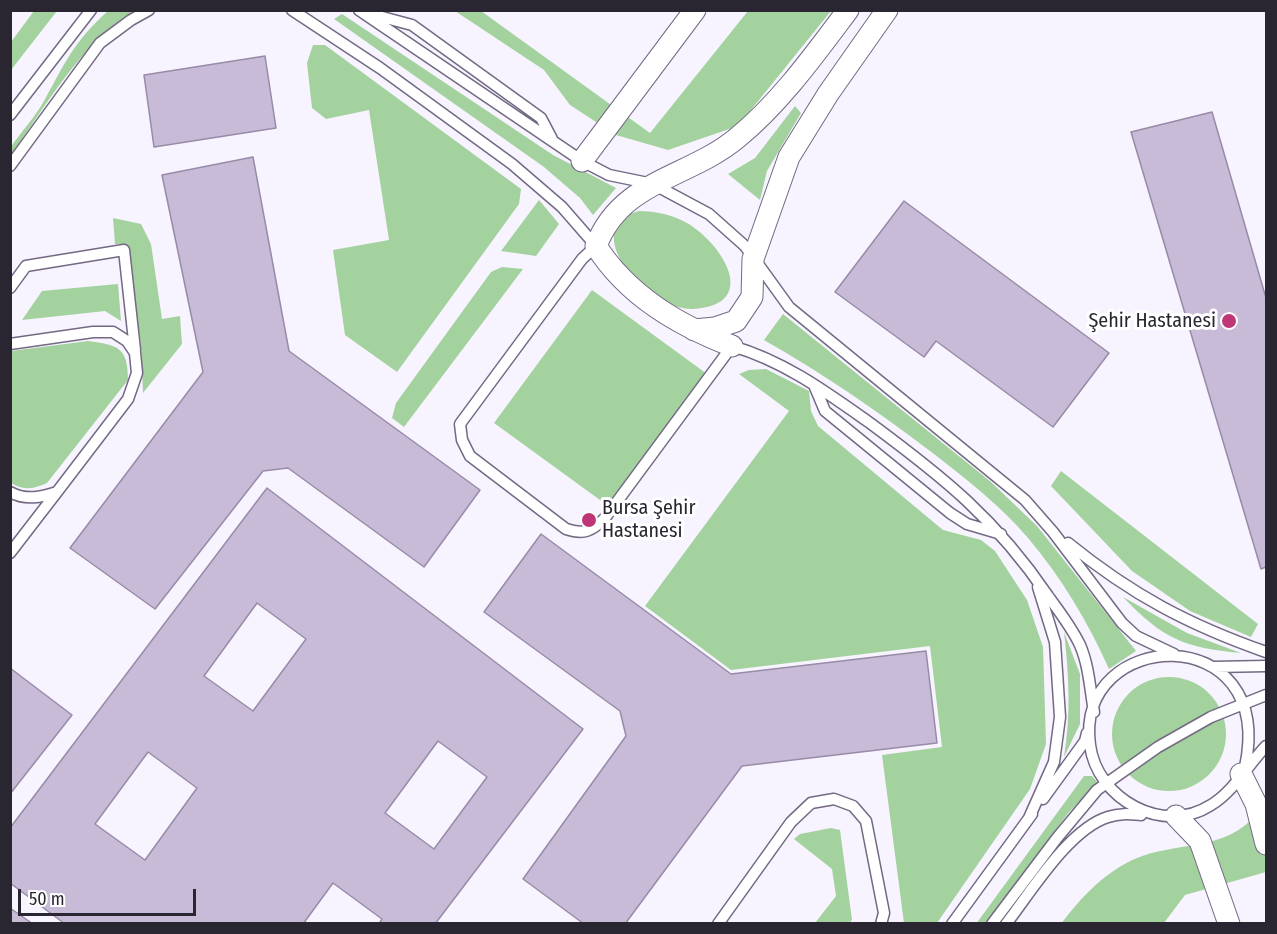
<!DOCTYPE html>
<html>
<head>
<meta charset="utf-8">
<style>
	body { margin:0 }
	#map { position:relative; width:1277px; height:934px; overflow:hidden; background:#f7f3ff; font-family:"Fira Sans Condensed",sans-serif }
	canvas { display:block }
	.frame { position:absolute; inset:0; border:12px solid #2a2631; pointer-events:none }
	.scale { position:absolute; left:18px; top:889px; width:178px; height:27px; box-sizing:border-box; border:3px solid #2a2631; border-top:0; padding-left:8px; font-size:18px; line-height:21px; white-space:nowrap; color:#2a2631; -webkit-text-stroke:4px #fff; paint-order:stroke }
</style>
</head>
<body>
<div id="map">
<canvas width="1277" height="934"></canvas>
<div class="frame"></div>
<div class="scale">50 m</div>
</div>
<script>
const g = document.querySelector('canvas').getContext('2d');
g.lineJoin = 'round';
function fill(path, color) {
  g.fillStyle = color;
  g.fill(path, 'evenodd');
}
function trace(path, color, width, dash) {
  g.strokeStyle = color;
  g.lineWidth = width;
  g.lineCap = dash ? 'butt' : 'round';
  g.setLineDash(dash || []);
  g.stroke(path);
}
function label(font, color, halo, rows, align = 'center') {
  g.font = font + ' "Fira Sans Condensed",sans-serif';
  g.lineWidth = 6;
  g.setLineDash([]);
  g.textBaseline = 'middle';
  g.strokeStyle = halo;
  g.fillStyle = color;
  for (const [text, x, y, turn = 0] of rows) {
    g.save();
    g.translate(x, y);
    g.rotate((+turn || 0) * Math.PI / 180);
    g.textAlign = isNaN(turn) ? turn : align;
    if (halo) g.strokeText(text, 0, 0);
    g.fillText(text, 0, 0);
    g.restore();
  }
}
fill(new Path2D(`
	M34,11H57L11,70V42Z
	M108,11H133C80,45 47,104 11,155V147C21,132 35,117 44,101C65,63 74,41 108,11Z
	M455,11H481L650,133L748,11H831L738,126L668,150L616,135L570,105L544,70Z
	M342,14L553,155L616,188L593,215L580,198L544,167L334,19Z
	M313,45H325L521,189L519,204L397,372L345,335L333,250L389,240L369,110L326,119L312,108L307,63Z
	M795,106L801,113L767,171L760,200L728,174L755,158Z
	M539,200L559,224L536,256L501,251Z
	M639,211C656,211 673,215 687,223C723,244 761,305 693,309C648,311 575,228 639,211Z
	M113,218L141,224L151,244L162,319L180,316L182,344L143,393L141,344L127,244H115Z
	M502,267L523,269L404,427L392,418L396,403L491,272Z
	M118,284L121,321L105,311L22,320L42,291Z
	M592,290L707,374L611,508L494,423Z
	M783,314L991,482L1037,526L1136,651L1109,669C1088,622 1062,578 1028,538C1001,506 967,480 934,454C879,412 824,374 764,340Z
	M88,341C118,345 128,347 128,380L47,483C33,489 25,491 11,483V351Z
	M766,369L809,391L811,411L818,426L943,530L981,540L995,551L1027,600L1043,647L1046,744L1030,789L937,923H904L882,755L942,747L930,646L731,670L645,606L789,411L739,374L749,370Z
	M1061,471L1258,624L1251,637L1190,611L1132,571L1051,486Z
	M1123,597L1187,633L1241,653C1184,648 1162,638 1123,597Z
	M1064,632L1080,674V724L1064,757C1071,715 1069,675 1064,632Z
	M1112 734a57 57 0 1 1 114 0a57 57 0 1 1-114 0Z
	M1084,776H1092L1098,783L1069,812L986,923L976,924Z
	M1266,799V872L1185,895L1164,923L1061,924C1081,897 1106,871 1137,858C1173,843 1220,850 1250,821C1256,815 1261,806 1266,799Z
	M831,828L840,830L852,920L849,923H815L836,896L832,869L794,839L800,834Z`), '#a3d29f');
const building = new Path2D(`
	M265,56L276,128L154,147L144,75Z
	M1212,112L1266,298V567L1261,569L1131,132Z
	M253,157L289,351L480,490L424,567L288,468L263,471L155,609L70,548L203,372L162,175Z
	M904,201L1109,353L1053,427L936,341L924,357L835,292Z
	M267,488L583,729L435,924H379L382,919L333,883L303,924H65L10,883V828ZM257,603L306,639L253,711L204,676ZM438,741L487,777L434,849L385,813ZM148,752L197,788L145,860L95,824Z
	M541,534L731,674L926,651L937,743L742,766L625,924H584L523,879L626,736L620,711L484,612Z
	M10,668L72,715L10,794Z
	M10,908L33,924H10Z`);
fill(building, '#c7bbd8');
trace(building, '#988ba7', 1.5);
const lane = new Path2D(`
	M292,10L380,68L512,164L562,207L596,246L582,259L460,424L462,440L470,456L566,529C584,535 592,531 605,518L732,346C784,361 826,392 870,423C943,477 996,519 1048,596C1059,611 1072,628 1080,645C1089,666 1090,689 1094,712
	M359,10L582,161L609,175L653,184L709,214L745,246L789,307L1025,500L1053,532L1122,623L1136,636L1174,654
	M371,14L412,25L541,118L552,139
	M10,115L91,10
	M10,166L100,43L131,20L149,10
	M10,288L26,266L124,250L135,350
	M10,344L93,332H113L127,341L135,353L137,373L128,399L57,492C42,497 26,501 10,492
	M814,385L825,411L950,513L967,524L1001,534
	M1068,543C1132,595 1189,625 1266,652
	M10,553L57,492
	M1214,667L1266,666
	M1245,767C1277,618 1074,627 1090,745C1097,799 1163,836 1211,805C1233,792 1248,765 1266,746
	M1043,799L1085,741L1087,733
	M1029,818L1054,762L1060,717L1055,642L1038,587
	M718,924L791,822L811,803L834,799L853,806L866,821L884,913L881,924
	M952,924L1032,814
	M992,924L1057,838L1097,790L1158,747L1211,717L1266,695
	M1006,924C1031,892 1069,829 1108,817C1120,813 1129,814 1141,815`);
const street = new Path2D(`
	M582,161L695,10
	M694,330L715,328L736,321L752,297L753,259L789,157L828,94L887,10
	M732,346C678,325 628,296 596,246C621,180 689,178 737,138C780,103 815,54 848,10
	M1241,774L1256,804L1266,844
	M1176,816L1200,841L1229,924`);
trace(lane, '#736983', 13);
trace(street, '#736983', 23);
trace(lane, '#fff', 10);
trace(street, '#fff', 21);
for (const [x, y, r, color] of [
	[1229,321,8,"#be3675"],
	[589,520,8,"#be3675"]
]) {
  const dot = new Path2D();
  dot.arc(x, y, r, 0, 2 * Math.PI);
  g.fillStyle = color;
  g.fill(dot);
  trace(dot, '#fff', 2);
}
label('20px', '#2a2631', '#fff', [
	["Şehir Hastanesi",1216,321],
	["Bursa Şehir",602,508,"left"],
	["Hastanesi",602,531,"left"]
], 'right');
</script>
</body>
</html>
